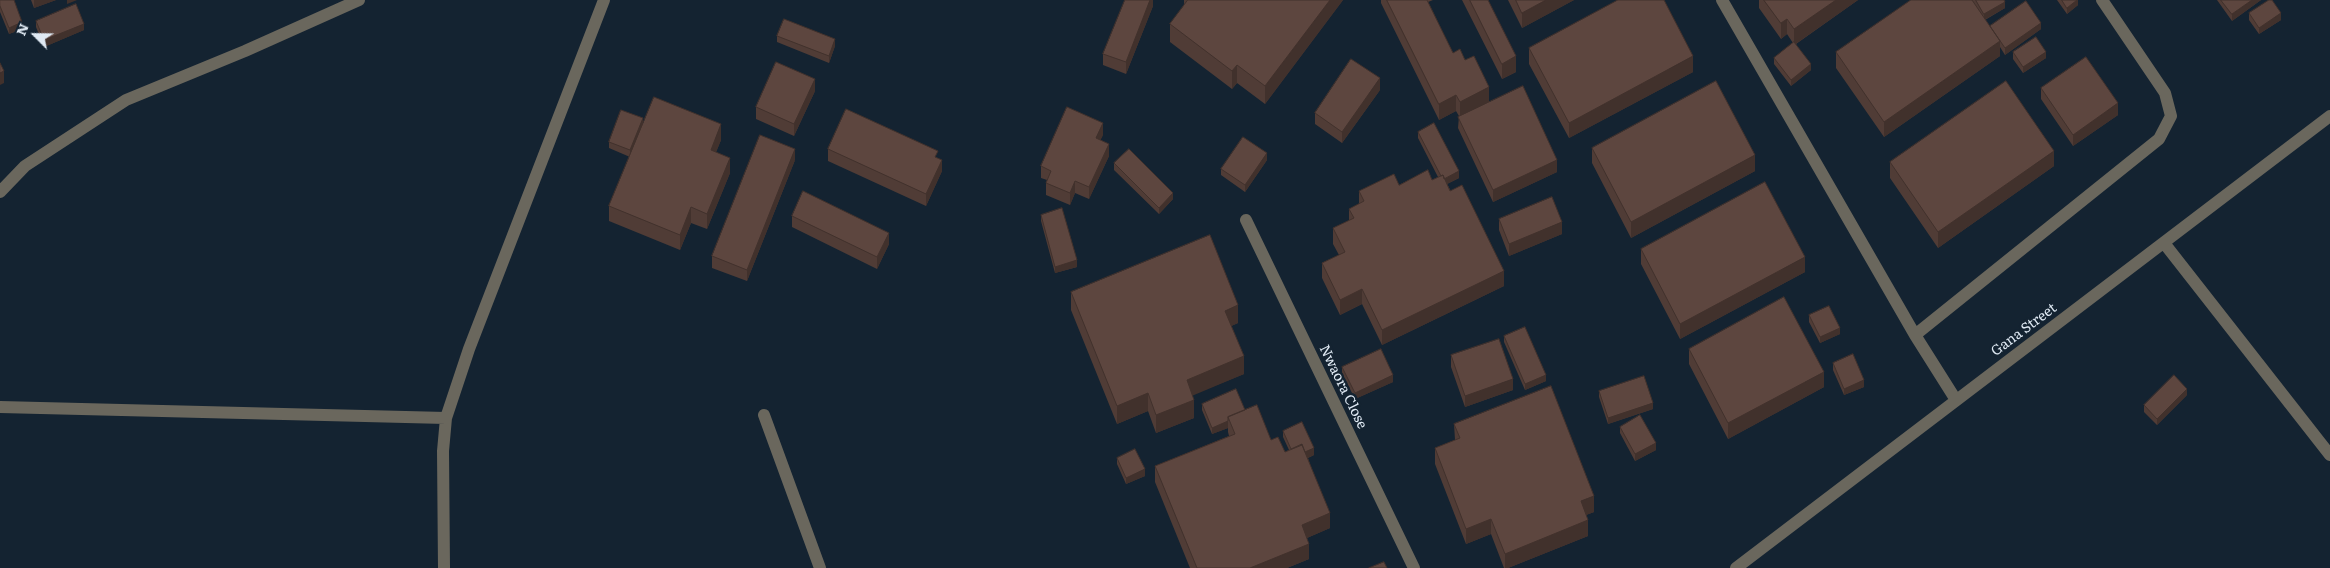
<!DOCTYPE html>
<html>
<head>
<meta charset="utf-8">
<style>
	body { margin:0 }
	#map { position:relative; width:2330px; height:568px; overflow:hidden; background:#142331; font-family:Literata,serif }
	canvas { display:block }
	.north { position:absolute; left:10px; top:10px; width:50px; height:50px; -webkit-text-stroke:4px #142331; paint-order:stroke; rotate:293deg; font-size:14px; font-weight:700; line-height:20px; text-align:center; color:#dfe9f3 }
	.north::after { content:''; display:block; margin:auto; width:18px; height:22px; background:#dfe9f3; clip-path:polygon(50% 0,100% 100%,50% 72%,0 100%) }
</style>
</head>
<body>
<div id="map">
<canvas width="2330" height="568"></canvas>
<div class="north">N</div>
</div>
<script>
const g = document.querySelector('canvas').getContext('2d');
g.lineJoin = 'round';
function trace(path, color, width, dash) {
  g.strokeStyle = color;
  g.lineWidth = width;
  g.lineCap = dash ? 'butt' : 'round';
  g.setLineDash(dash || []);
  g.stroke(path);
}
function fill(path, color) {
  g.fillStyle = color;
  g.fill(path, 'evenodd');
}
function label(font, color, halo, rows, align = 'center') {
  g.font = font + ' Literata,serif';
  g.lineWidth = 5;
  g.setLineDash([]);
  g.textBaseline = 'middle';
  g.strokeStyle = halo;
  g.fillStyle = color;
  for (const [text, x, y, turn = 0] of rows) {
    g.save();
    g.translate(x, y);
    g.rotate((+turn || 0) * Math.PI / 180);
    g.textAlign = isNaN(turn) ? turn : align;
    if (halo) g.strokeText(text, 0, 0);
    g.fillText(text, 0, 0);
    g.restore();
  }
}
trace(new Path2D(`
	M764,415L820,568`), '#6a675d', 12);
trace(new Path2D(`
	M1722,0L1915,335L1956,400
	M0,192L25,166L126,100L245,51L359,0
	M1246,220L1414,568
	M2164,243L2330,455
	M1915,335L2159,139L2171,116L2165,93L2102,0
	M0,407L446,418
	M444,568L443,451L446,418L469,349L604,0
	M1736,568L2330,116`), '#6a675d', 12);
fill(new Path2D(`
	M0,0L22,29L9,34L0,12Z
	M31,0H56L34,8Z
	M1153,0V6L1126,74L1103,65V54Z
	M1184,0H1343L1265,104L1237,83L1232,89L1170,42V24L1184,6Z
	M1381,0H1433L1428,2L1453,53L1465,60L1489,102L1557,172L1493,202L1458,128L1459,116L1456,111L1439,120L1381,3Z
	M1462,0H1488L1516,72L1502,79Z
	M1508,0H1574L1522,28Z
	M1759,0H1858L1796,44L1811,70L1791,86L1774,64V58L1793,43L1787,34L1781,39L1759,8Z
	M1972,0H2004L2005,8L1985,20L1990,27L2041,29L2005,55L2000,47V56L1884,137L1836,68V52Z
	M2057,0H2078V5L2067,14Z
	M2217,0H2261L2232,21Z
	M2249,13L2281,20L2259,34L2249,20Z
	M36,21L84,30L44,47L36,27Z
	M777,36L835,46L829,63L777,42Z
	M1529,48L1693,72L1569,138L1529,64Z
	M2013,52L2046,58L2023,73L2013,59Z
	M2041,88L2118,115L2073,146L2041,99Z
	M1380,90L1342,143L1315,124V113Z
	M815,91L794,136L756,119V107Z
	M643,124L721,140L716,152L730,173L707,229L691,223L680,250L609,221V206L630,157L609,148V142Z
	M1418,132L1459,178L1447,184L1504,286L1382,345L1362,304L1340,315L1322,278V263L1339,255L1333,244V228L1349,221V209L1359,204V191L1432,180L1438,177L1418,138Z
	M1103,135L1100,140L1109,156L1089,199L1075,193L1070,205L1046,195V183L1047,180L1041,178V166Z
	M1592,148L1755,171L1631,238L1592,163Z
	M828,149L938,158L942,171L926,206L828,161Z
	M795,160L747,281L712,268V256Z
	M1267,160L1245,192L1221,175V169Z
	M1890,162L2054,166L1938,248L1890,178Z
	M1114,163L1173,199L1159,214L1114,170Z
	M1041,215L1077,267L1055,273L1041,221Z
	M792,216L889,244L877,269L792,227Z
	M1499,219L1562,234L1509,256L1499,230Z
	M1641,249L1805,272L1680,339L1641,264Z
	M1071,292L1238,323L1231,326L1244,374L1192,395L1194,418L1156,433L1148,411L1117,424L1071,310Z
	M1809,315L1840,334L1820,343L1809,322Z
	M1504,336L1546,381L1525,390L1504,342Z
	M1689,349L1824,387L1728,439L1689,364Z
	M1451,355L1513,390L1465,407L1451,367Z
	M1833,363L1864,387L1844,395L1833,370Z
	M1342,367L1393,382L1355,399L1342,373Z
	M1599,391L1653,409L1608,424L1599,397Z
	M2187,395L2157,425L2144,412V405Z
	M1202,404L1245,410L1271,440L1285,452L1289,450L1283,437V431L1314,455L1308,458L1330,528L1307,538L1309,559L1287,568H1190L1155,482V466L1229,436L1228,432V428L1212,434L1202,410Z
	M1454,424L1594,512L1586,515L1588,536L1508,568H1504L1491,534L1466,544L1435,464V448L1455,440Z
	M1620,427L1656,450L1635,461L1620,433Z
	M1117,458L1145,476L1126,484L1117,464Z`), '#503c36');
fill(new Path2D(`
	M34,0H56L34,8Z
	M67,0H77L67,4Z
	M1150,0H1153V6L1126,74V62Z
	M1330,0H1343L1265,104V86Z
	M1546,0H1574L1522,28V13Z
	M1836,0H1858L1794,45V29Z
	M2077,0H2078V5L2067,14V8Z
	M2252,0H2261L2232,21V14Z
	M2005,2V8L1984,20V14Z
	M2281,13V20L2259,34V28Z
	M1787,19V34L1781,39V23Z
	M22,22V29L9,34V28Z
	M2041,23V29L2005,55V48Z
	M84,24V30L44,47V40Z
	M835,39V46L829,63V56Z
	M2000,41V56L1884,137V122Z
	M2046,52V58L2023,73V67Z
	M1516,56V72L1502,79V64Z
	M1693,56V72L1569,138V123Z
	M1811,64V70L1791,86V80Z
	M1237,65V83L1232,89V71Z
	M4,71V83L0,85V73Z
	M1380,78V90L1342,143V132Z
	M815,79V91L794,136V124Z
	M1489,87V102L1460,118V102Z
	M1456,95V111L1439,120V104Z
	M2118,103V115L2073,146V135Z
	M643,118V125L630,157V150Z
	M1103,123V135L1096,150V138Z
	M721,124V140L711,165V150Z
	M1109,144V156L1089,199V187Z
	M795,149V160L747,281V270Z
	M2054,151V166L1938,248V232Z
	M1267,153V160L1245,192V185Z
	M1755,155V171L1631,238V222Z
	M730,158V173L707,229V214Z
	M942,160V171L926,206V194Z
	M1557,160V172L1493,202V190Z
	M1459,171V178L1443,186V180Z
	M1075,181V193L1070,205V193Z
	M1173,193V199L1159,214V208Z
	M691,207V223L680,250V235Z
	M1562,222V234L1509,256V244Z
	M889,233V244L877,269V257Z
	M1805,257V272L1680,339V324Z
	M1077,260V267L1055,273V267Z
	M1504,271V286L1382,345V330Z
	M1362,289V304L1340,315V300Z
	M1238,305V323L1225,329V311Z
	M1840,328V334L1820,343V337Z
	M1244,356V374L1187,398V380Z
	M1824,372V387L1728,439V423Z
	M1393,375V382L1355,399V393Z
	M1546,375V381L1525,390V384Z
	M1513,379V390L1465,407V396Z
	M1864,380V387L1844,395V389Z
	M2187,389V395L2157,425V419Z
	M1148,393V411L1117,424V406Z
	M1194,400V418L1156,433V415Z
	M1653,403V409L1608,424V418Z
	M1228,421V428L1212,434V428Z
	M1656,443V450L1635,461V454Z
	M1314,448V455L1305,459V452Z
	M1145,469V476L1126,484V478Z
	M1594,496V512L1581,517V501Z
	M1330,513V528L1302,540V525Z
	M1491,519V534L1466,544V529Z
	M1588,520V536L1508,568H1505V554Z
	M1309,544V559L1287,568H1250Z`), '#41312c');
const building = new Path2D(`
	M0,0H14L22,22L9,28L0,6Z
	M1125,0H1150L1126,62L1103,54Z
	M1188,0H1330L1265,86L1237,65L1232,71L1170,24Z
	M1387,0H1427L1453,53L1460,49L1465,60L1474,56L1489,87L1460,102L1456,95L1439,104Z
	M1470,0H1488L1516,56L1502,64Z
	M1516,0H1546L1522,13Z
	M1618,0H1664L1693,56L1569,123L1529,48Z
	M1764,0H1836L1794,29L1787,19L1781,23Z
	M1911,0H1972L2000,41L1884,122L1836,52Z
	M1976,0H2004L2005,2L1984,14Z
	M2062,0H2077L2067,8Z
	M2221,0H2252L2232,14Z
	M2269,0H2272L2281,13L2259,28L2249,13Z
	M2026,1L2041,23L2005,48L1990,26Z
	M76,4L84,24L44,40L36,21Z
	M784,19L835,39L829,56L777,36Z
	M2036,37L2046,52L2023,67L2013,52Z
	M1794,42L1811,64L1791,80L1774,58Z
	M2086,57L2118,103L2073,135L2041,88Z
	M1351,59L1380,78L1342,132L1315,113Z
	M776,62L815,79L794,124L756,107Z
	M0,63L4,71L0,73Z
	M1716,81L1755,155L1631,222L1592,148Z
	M2006,81L2054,151L1938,232L1890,162Z
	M1523,86L1557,160L1493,190L1458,117Z
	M654,97L721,124L711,150L730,158L707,214L691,207L680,235L609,206Z
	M1067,107L1103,123L1096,138L1109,144L1089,187L1075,181L1070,193L1046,183L1051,171L1041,166Z
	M846,109L938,151L935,157L942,160L926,194L828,149Z
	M621,110L643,118L630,150L609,142Z
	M1434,123L1459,171L1444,179L1443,175L1441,176L1418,132Z
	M760,135L795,149L747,270L712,256Z
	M1243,137L1267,153L1245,185L1221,169Z
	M1129,149L1173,193L1159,208L1114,163Z
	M1428,170L1432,180L1443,175L1450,191L1462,185L1504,271L1382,330L1362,289L1340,300L1322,263L1345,252L1333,228L1354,218L1349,209L1364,201L1359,191L1394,174L1399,185Z
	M1765,182L1805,257L1680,324L1641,249Z
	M803,191L889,233L877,257L792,216Z
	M1552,197L1562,222L1509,244L1499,219Z
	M1062,208L1077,260L1055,267L1041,215Z
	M1210,235L1238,305L1225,311L1244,356L1187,380L1194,400L1156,415L1148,393L1117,406L1071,292Z
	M1784,297L1824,372L1728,423L1689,349Z
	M1829,306L1840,328L1820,337L1809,315Z
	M1525,327L1546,375L1525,384L1504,336Z
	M1499,339L1513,379L1465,396L1451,355Z
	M1381,349L1393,375L1355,393L1342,367Z
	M1853,354L1864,380L1844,389L1833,363Z
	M2174,375L2187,389L2157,419L2144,405Z
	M1644,376L1653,403L1608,418L1599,391Z
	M1551,386L1594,496L1581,501L1588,520L1505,554L1491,519L1466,529L1435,448L1460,438L1454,424Z
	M1236,389L1245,410L1228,417V421L1212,428L1202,404Z
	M1257,405L1271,440L1278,437L1285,452L1302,445L1330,513L1302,525L1309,544L1250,568H1197L1155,466L1235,434L1228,417Z
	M1640,415L1656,443L1635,454L1620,427Z
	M1302,422L1314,448L1305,452L1302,444L1291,449L1283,431Z
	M1135,449L1145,469L1126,478L1117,458Z
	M1384,562L1387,568H1369Z`);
fill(building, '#5d463f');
trace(building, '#41312c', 1);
label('14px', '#dfe9f3', '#142331', [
	["Gana Street",2024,330,-37],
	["Nwaora Close",1343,387,64]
]);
</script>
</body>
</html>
